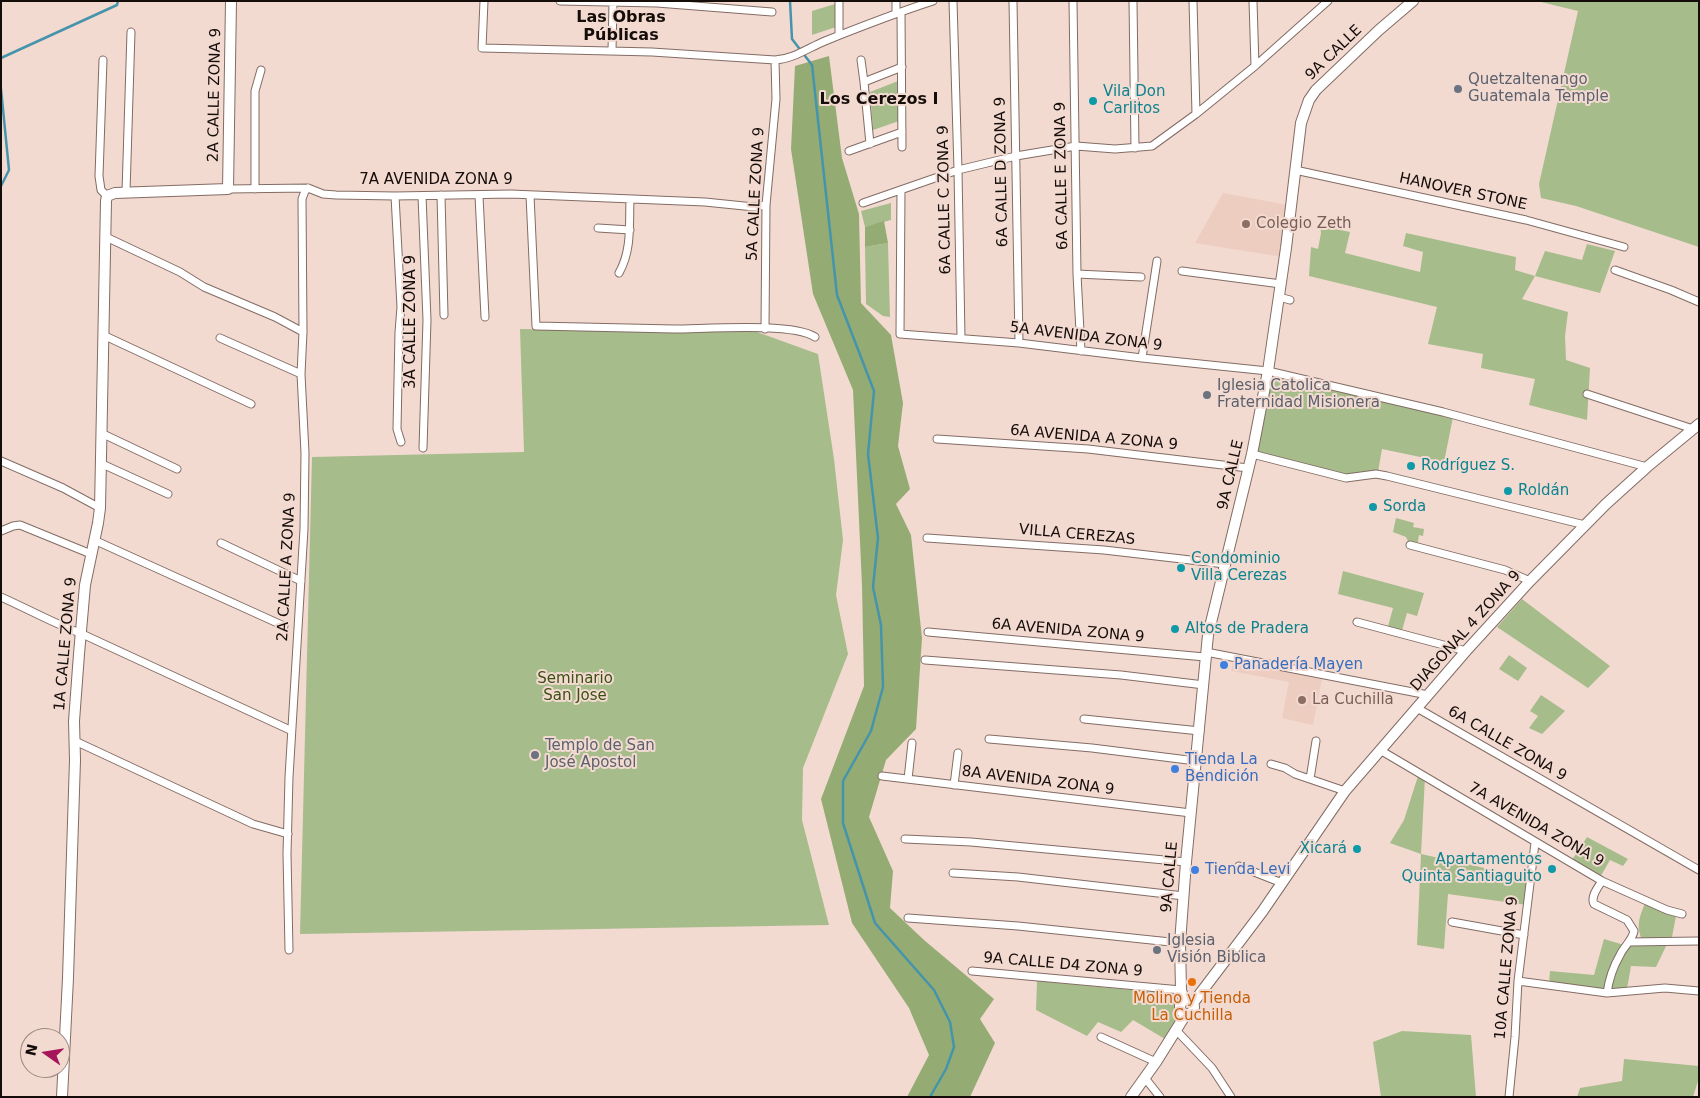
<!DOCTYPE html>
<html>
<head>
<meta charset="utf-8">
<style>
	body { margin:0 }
	#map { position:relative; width:1700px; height:1098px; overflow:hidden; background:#f3dad1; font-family:"DejaVu Sans",sans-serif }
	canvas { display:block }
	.frame { position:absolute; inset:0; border:2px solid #150d0a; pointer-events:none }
	.north { position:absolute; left:20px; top:1028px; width:50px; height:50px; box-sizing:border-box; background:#f3dad1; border:1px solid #9a8881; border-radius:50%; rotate:283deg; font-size:14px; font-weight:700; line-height:20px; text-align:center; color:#150d0a }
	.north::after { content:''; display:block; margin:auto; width:18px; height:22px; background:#a5175a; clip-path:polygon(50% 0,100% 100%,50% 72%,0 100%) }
</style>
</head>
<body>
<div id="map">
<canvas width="1700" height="1098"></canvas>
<div class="frame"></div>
<div class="north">N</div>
</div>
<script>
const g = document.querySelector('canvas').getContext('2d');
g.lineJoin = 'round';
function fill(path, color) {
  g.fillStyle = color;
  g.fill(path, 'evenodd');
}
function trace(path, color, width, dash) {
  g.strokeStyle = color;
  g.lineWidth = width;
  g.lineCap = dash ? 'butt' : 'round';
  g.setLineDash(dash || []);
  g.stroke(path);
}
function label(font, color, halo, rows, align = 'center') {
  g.font = font + ' "DejaVu Sans",sans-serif';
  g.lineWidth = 4;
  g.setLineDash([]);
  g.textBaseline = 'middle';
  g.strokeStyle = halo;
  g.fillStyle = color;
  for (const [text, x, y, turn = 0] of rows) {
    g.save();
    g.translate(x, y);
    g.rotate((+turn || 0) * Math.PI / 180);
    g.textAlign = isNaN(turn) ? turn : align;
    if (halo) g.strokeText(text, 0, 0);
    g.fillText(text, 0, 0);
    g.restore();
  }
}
fill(new Path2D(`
	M1223,193L1288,205L1282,257L1195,243Z
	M1233,662L1322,679L1313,725L1282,718L1289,682L1231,671Z`), '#edcdc0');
fill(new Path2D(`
	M1537,1H1699V247L1576,206L1541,198L1539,184L1578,11Z
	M835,4L836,27L812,35V11Z
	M898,81L899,121L873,130L870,92Z
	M891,203V220L865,227L861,211Z
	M1320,226L1350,232L1345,253L1420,272L1423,252L1403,246L1406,233L1516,257L1515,270L1535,276L1545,251L1582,260L1587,244L1615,251L1600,293L1535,276L1522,299L1568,312L1565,336L1566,360L1590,368L1587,420L1529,405L1535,379L1481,368L1483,354L1428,344L1437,307L1309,276L1311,247L1318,249L1321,233Z
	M888,243L890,317L883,316L866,304L865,247Z
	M520,329L757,332L818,354L834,459L843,540L836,595L848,654L803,768L802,820L829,925L300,934L312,457L524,452Z
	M1270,374L1453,417L1444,462L1382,449L1378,472L1349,477L1256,452Z
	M1396,518L1414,523L1413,527L1424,529L1423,536L1419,535L1417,547L1410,545L1406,537L1393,532Z
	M1343,571L1424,593L1417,616L1407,613L1401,634L1387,630L1393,608L1338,594Z
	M1522,599L1610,666L1588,688L1497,627Z
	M1509,655L1527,668L1518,681L1499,669Z
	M1541,695L1565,711L1542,734L1529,728L1538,716L1530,711Z
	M1419,773L1425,777L1421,854L1530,878L1527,905L1448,894L1444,949L1417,945L1421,854L1390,843L1404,820Z
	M1587,837L1628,859L1623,866L1610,860L1599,879L1570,863Z
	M1645,903L1676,916L1672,937L1649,940L1641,938C1636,924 1640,916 1645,903Z
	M1604,939L1624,945L1606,992L1549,984L1550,971L1594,975Z
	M1667,944L1656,967L1631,966L1627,989L1609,991L1615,968L1629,945Z
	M1037,981L1174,994L1178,1018L1165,1039L1133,1020L1121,1032L1098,1022L1087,1036L1036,1010Z
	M1402,1031L1471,1035L1476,1097H1381L1373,1042Z
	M1624,1059L1699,1066V1078L1693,1097H1577L1580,1088L1622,1081Z`), '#a6bc8b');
fill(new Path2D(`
	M829,56L842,158L859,214L861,303L891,335L903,403L898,446L910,489L896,504L911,535L922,638L916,729L886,760L869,817L893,871L890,908L924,940L994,999L980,1019L995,1043L970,1097H907L929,1055L909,1008L852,923L821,799L864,686L862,585L853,390L813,294L791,149L795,66Z
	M884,221L888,243L865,247V227Z`), '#94ac73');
trace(new Path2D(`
	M790,1L792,39L812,65L837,295L874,391L868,454L878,538L873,587L881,625L883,687L871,731L843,781V823L875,923L934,990L950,1022L954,1047L946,1069L930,1097
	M1,58L117,5L118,1
	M1,89L9,170L1,186`), '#4694ab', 2.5);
const street = new Path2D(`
	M484,1L482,48L652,52L775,60C793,59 808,48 825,41C860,27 896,13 933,1
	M560,1L657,3L772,12
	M839,1V35
	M896,1V13
	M953,1L958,170L961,338
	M1013,1L1019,343
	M1073,1L1077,274L1081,351
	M1133,1L1135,148
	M1193,1L1196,114
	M1253,1L1255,66
	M901,12L902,147
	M612,51L613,2
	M103,60L99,176L101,190L107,196
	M861,60L864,82L870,144
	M864,82L902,67
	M849,151L902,132
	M1295,170L1526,220L1624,247
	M228,189L308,188L323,194L336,195L395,196L511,194L705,202L754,207L766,205
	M255,189V91L261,70
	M901,190L900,334L1019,343L1142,358L1268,371L1443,412L1647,467
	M126,192L131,32
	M441,195L444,315
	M530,195L536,326C582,327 628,328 674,329C704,329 793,322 815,337
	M395,196L401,307L399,332L397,429L401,442
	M422,196L427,320L423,448
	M479,196L485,317
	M863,203L958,170L1016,156L1076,146L1115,149L1152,146L1196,114L1255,66L1328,1
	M598,228L630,230
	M106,237L180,272L204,287L275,317L303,332
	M1615,270L1671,290L1699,302
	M1182,271L1281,284
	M619,273C632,250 629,225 630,199
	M1077,274L1141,277
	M1279,297L1290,300
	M765,329L766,205L776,99L775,60
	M103,335L251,404
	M220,338L301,374
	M1142,358L1157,261
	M1587,394L1693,429
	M101,433L177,469
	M937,439L1088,449L1248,468
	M1252,454L1346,478L1376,474L1387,476L1585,525
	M1,461L63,488L100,508
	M100,463L168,494
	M1,531L13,526L20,525L91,554
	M927,538L1104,550L1225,564
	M94,540L284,626
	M221,543L301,581
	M1410,545L1505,570L1530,581
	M1,597C28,609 53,623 80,633L290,730
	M1357,622L1466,651
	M928,632L1205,657
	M1206,652L1428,695
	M925,660L1121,675L1204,685
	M1417,708L1699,870
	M1084,719L1200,731
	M989,739L1092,748L1196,761
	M75,741L253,824L288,834
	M1380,750L1602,881L1667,910L1682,914
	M1271,764L1285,768L1295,774L1345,791
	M882,776L1191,813
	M908,779L912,743
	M1310,779L1316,741
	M954,785L958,753
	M905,839L971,842L1186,862
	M1239,866L1282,883
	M953,873L1018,877L1184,896
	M1602,881C1598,887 1590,897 1594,904L1627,920L1634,931C1632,941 1624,946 1620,955C1613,967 1609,979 1607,993
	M908,918L1018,926L1180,943
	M1452,922L1524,935
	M1629,942L1699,941
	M289,950L287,854L289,777L304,529L305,453L301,374L303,332L302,199L305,191L308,188
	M972,971L1181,990
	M1518,981L1607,993L1665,988L1699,991
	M1176,1030L1212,1068L1231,1097
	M1101,1037L1156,1062
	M1145,1078L1160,1097
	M1509,1097L1515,1037L1518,981L1535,843`);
const secondary = new Path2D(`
	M1180 1007a7 7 0 1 1 14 0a7 7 0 1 1-14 0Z
	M1184,1000L1181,990L1180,943L1186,862L1208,635L1252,454L1268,371L1286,248L1301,123L1309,100L1316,90L1379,30L1413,1
	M1193,1003L1262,912L1345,791L1466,651L1530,581L1606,504L1647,467L1699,424
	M62,1097L68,978L75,760L74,721L79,654L85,585L98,523L100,508L106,201L107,196L115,193L228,189L231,1
	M1131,1097L1156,1062L1186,1014`);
trace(street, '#826c64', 9);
trace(secondary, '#826c64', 12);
trace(street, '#fff', 7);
trace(secondary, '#fff', 10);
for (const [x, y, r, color] of [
	[1458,89,5,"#6b7280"],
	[1093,101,5,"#0f9aa8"],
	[1246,224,5,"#8d6e63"],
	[1207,395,5,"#6b7280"],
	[1411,466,5,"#0f9aa8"],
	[1508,491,5,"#0f9aa8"],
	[1373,507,5,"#0f9aa8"],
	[1181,568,5,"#0f9aa8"],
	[1175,629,5,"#0f9aa8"],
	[1224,665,5,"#3f7fe0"],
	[1302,700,5,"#8d6e63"],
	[535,755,5,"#6b7280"],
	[1175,769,5,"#3f7fe0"],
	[1357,849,5,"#0f9aa8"],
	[1552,869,5,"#0f9aa8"],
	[1195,870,5,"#3f7fe0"],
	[1157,950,5,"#6b7280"],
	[1192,982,5,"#e8710a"]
]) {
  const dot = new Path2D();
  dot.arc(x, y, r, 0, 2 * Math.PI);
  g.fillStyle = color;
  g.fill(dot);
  trace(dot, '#f3dad1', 2);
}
label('15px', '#150d0a', '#f3dad1', [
	["9A CALLE",1334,53,-44],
	["2A CALLE ZONA 9",215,95,-89],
	["6A CALLE D ZONA 9",1002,172,-91],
	["6A CALLE E ZONA 9",1062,176,-91],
	["7A AVENIDA ZONA 9",436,180],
	["HANOVER STONE",1463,192,12],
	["5A CALLE ZONA 9",756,194,-87],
	["6A CALLE C ZONA 9",945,200,-91],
	["3A CALLE ZONA 9",411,322,-90],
	["5A AVENIDA ZONA 9",1086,337,7],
	["6A AVENIDA A ZONA 9",1094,438,5],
	["9A CALLE",1231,475,-77],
	["VILLA CEREZAS",1077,535,5],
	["2A CALLE A ZONA 9",287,567,-87],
	["6A AVENIDA ZONA 9",1068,631,5],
	["DIAGONAL 4 ZONA 9",1466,631,-48],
	["1A CALLE ZONA 9",66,644,-85],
	["6A CALLE ZONA 9",1507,744,30],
	["8A AVENIDA ZONA 9",1038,781,7],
	["7A AVENIDA ZONA 9",1536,825,30],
	["9A CALLE",1170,877,-85],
	["9A CALLE D4 ZONA 9",1063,965,5],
	["10A CALLE ZONA 9",1507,968,-85]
]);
label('15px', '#5b616d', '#f3dad1', [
	["Quetzaltenango",1468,80],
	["Guatemala Temple",1468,97],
	["Iglesia Catolica",1217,386],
	["Fraternidad Misionera",1217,403],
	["Templo de San",545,746],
	["José Apostol",545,763],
	["Iglesia",1167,941],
	["Visión Biblica",1167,958]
], 'left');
label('15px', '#0d838f', '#f3dad1', [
	["Vila Don",1103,92],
	["Carlitos",1103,109],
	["Rodríguez S.",1421,466],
	["Roldán",1518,491],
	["Sorda",1383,507],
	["Condominio",1191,559],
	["Villa Cerezas",1191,576],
	["Altos de Pradera",1185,629],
	["Xicará",1347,849,"right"],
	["Apartamentos",1542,860,"right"],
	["Quinta Santiaguito",1542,877,"right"]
], 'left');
label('15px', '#785e54', '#f3dad1', [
	["Colegio Zeth",1256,224],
	["La Cuchilla",1312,700]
], 'left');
label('15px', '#366cbe', '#f3dad1', [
	["Panadería Mayen",1234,665],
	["Tienda La",1185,760],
	["Bendición",1185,777],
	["Tienda Levi",1205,870]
], 'left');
label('15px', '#3a5012', '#f3dad1', [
	["Seminario",575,679],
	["San Jose",575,696]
]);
label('15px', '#c56008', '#f3dad1', [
	["Molino y Tienda",1192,999],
	["La Cuchilla",1192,1016]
]);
label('bold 16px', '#150d0a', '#f3dad1', [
	["Las Obras",621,18],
	["Públicas",621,36],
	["Los Cerezos I",879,100]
]);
</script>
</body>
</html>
